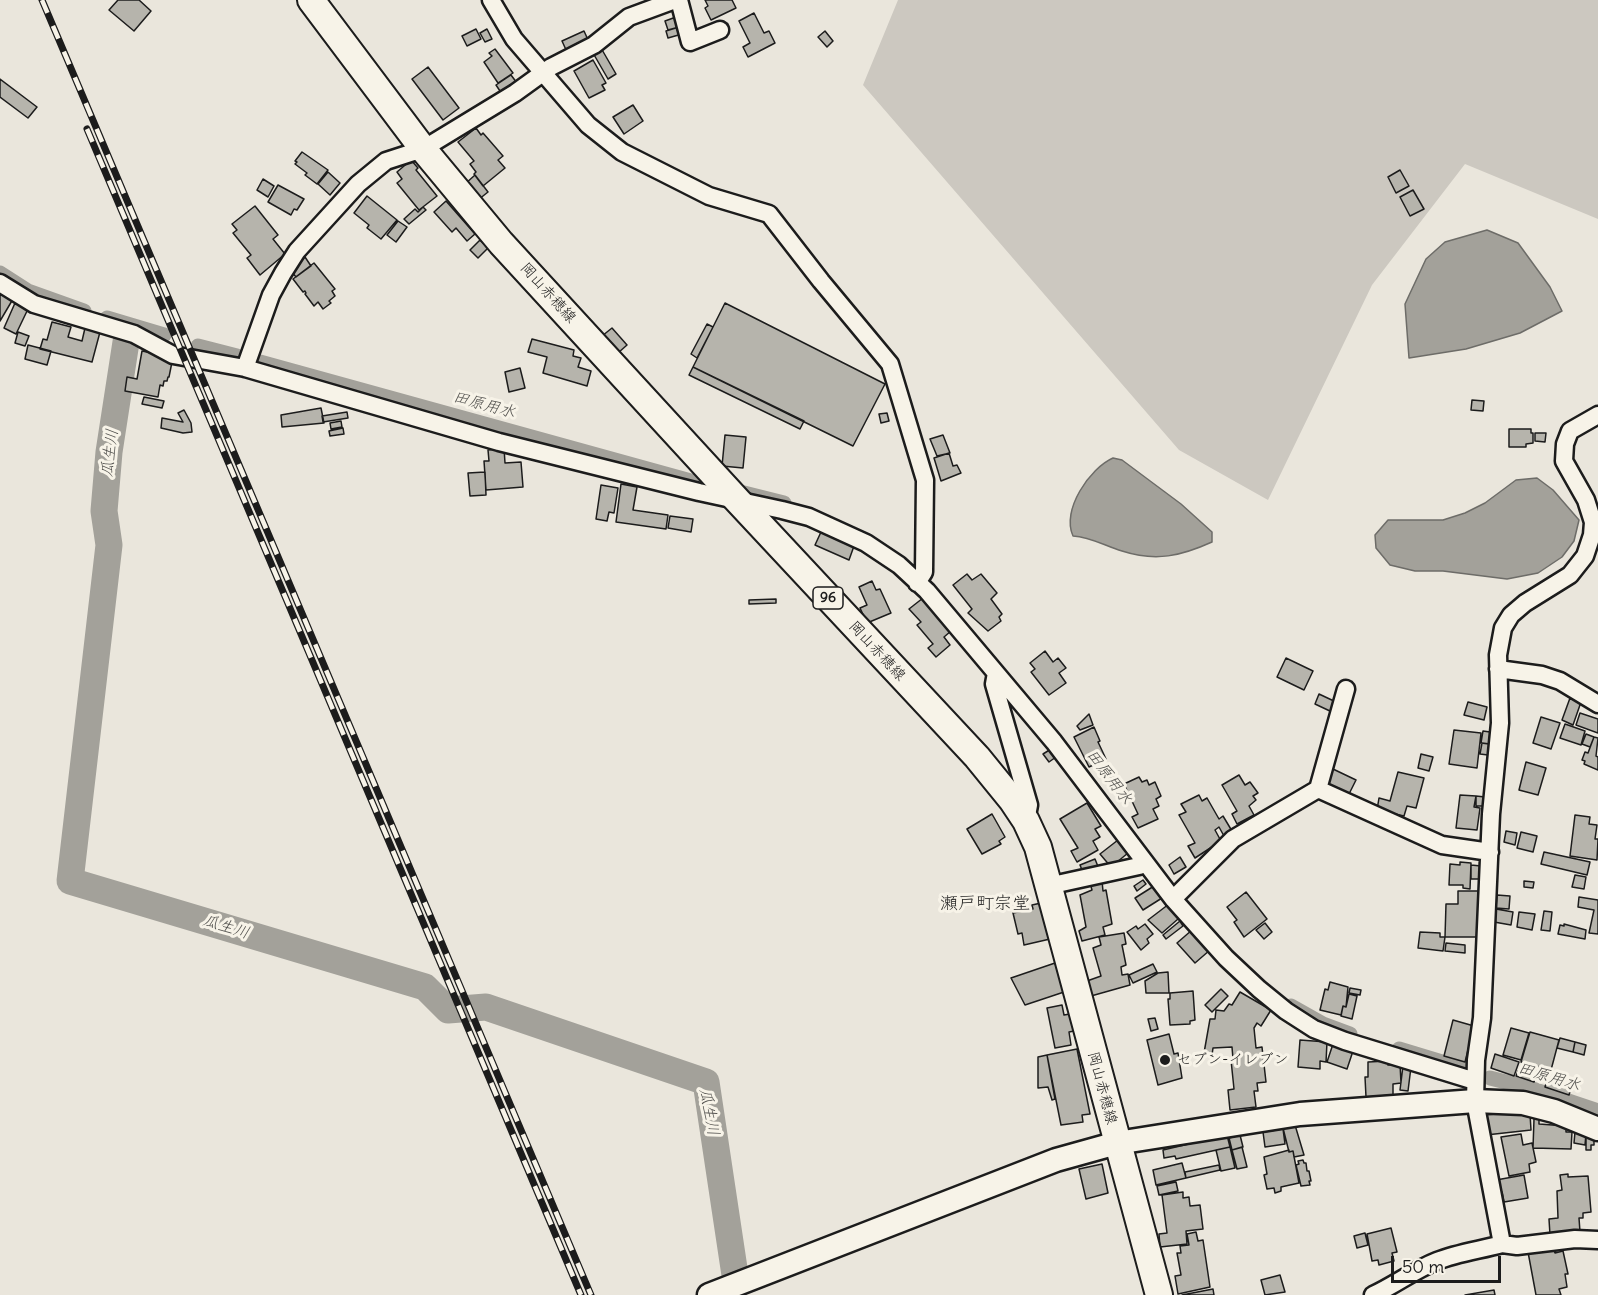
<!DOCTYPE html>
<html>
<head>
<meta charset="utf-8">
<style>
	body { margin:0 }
	#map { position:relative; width:1598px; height:1295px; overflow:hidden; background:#eae6dc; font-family:Delius,sans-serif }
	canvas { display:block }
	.scale { position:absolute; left:1391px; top:1256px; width:110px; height:27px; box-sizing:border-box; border:3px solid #1c1c1c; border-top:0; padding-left:8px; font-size:18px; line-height:21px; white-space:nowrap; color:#1c1c1c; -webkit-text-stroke:4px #f7f3e8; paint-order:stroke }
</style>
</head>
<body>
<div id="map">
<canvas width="1598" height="1295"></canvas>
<div class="scale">50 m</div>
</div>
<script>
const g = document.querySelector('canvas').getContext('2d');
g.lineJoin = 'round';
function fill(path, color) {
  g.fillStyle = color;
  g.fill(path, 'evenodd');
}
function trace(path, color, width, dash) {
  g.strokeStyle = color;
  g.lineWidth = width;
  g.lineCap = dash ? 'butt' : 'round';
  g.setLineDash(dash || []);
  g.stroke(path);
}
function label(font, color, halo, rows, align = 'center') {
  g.font = font + ' Delius,"Klee One",sans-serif';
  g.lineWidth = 6;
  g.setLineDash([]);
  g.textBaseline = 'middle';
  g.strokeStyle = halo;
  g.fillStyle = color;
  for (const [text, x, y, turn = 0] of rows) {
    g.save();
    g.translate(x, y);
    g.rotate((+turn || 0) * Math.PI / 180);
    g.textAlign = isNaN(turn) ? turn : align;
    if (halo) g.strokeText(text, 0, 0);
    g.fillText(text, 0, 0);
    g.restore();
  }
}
fill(new Path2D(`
	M898,0H1598V219L1465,164L1372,285L1268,500L1179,450L863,85Z`), '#ccc8c0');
const water = new Path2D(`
	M1487,230L1518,243L1550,287L1562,311L1520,333L1466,349L1409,358L1405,304L1426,259L1445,242Z
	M1113,458L1122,460L1181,504L1212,532V542C1181,556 1156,562 1122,551C1105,546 1091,537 1073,536C1061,510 1090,468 1113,458Z
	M1537,478L1553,490L1579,520L1574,541L1562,557L1538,573L1507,579L1443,571H1415L1390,565L1376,548L1375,535L1388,520H1443L1465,513L1485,503L1516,480Z`);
fill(water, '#a3a19a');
trace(water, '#6d6c68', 1.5);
trace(new Path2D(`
	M0,273L28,291L84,311
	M107,318L164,335
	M198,346L237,356
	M260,362L698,483
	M736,491L784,503
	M1291,1006L1323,1024L1350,1034
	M1399,1049L1465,1069
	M1490,1078L1530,1088L1598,1111`), '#a3a19a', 15);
trace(new Path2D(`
	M126,342L109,452L104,511L109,545L70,881L425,987L448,1010L486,1007L706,1082L735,1275`), '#a3a19a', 27);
const building = new Path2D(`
	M118,0H139L151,11L134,31L109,10Z
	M705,0H732L736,8L711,20L705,8L708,6Z
	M754,13L764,33L769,31L775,43L748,57L743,47L750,43L739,21Z
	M676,17L679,27L668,30L665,21Z
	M679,27L682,34L668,38L666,31Z
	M476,29L481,39L467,46L462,36Z
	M487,29L492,39L485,42L480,33Z
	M584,31L589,42L567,52L562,41Z
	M825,31L833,41L827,47L818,37Z
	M601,48L616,74L608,79L593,53Z
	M495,49L513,73L498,83L484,62L492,56L489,53Z
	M593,60L606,83L602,85L605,90L589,98L574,71Z
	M428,67L459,108L443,120L412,79Z
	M511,75L517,83L502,94L496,85Z
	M0,79L37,107L28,118L0,97Z
	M633,105L643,121L624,134L613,117Z
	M476,128L481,135L483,133L503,156L498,160L505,168L483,186L474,174L476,172L470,164L474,161L458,142Z
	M302,152L328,170L317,184L305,175L307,173L295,164L297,162L295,161Z
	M411,160L418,168L416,170L437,196L419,210L397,183L402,179L397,172Z
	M1400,170L1409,186L1396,193L1388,177Z
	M328,172L340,183L330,195L318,184Z
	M475,175L488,192L478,200L465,184Z
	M263,179L274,186L268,197L257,190Z
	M278,185L304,199L297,210L294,209L291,215L268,202Z
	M1413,190L1424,209L1410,216L1400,197Z
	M367,196L397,220L381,239L367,228L369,225L354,213Z
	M446,201L475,234L467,241L456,228L452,232L434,212Z
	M255,206L278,235L273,239L285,254L260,275L247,258L251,255L233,233L237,230L232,224Z
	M423,207L426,210L409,224L404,219L415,209L418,212Z
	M398,221L407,227L396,242L387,235Z
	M480,240L488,248L478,258L470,250Z
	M305,257L311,266L296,277L291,271Z
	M314,263L335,289L332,291L335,296L329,301L331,303L323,309L318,302L314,306L305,294L306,293L305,291L303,292L293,279Z
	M2,293L13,299L0,321V296Z
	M15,303L28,309L16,334L4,328Z
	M725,303L885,384L853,446L693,367Z
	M52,322L71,327L68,337L82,341L85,328L100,332L92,362L40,349L43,339L47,340Z
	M707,324L713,327L697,358L691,354Z
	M612,328L627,345L618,353L602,336Z
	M18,332L29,336L25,346L15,343Z
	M532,339L574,350L573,356L581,358L578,367L591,371L587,386L543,373L547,357L528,352Z
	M28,345L51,351L47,365L25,359Z
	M154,348L165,355L164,360L172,362L169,377H168L167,381H164L163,386L160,385L158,397L125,391L127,377L137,379L142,351L152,353Z
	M693,367L804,421L800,429L689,375Z
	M520,368L525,388L509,392L505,372Z
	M144,397L164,401L162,408L142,404Z
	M1472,400L1484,401L1483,411L1471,410Z
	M321,408L324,423L282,427L281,415Z
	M184,410L191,423L192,432L183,433L161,428L162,418L183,422L178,413Z
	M347,412L348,418L323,422L322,416Z
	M887,413L889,421L881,423L879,414Z
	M341,421L342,427L331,429L330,423Z
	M343,428L344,434L330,436L329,431Z
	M1509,429H1531V433H1533V443L1526,444V447H1509Z
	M1535,433H1546L1545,442L1535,441Z
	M725,435L746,437L743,468L722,466Z
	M943,435L950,453L937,456L930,439Z
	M504,448L505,463L521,462L523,487L486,490L484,461H489L488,450Z
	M949,453L953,466L957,465L961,473L941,481L934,458Z
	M485,472L486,495L470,496L468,473Z
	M621,484L637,487L633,510L668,515L666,529L616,522Z
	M601,485L618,488L614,513L609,512L607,521L596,519Z
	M670,516L693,519L691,532L668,528Z
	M821,532L854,546L849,560L815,545Z
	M967,574L972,580L981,574L997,593L991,599L1002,614L999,617L1001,621L988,631L968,613L972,609L953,585Z
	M872,581L876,590L880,589L891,613L867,623L860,608L867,605L859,587Z
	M923,598L951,631L944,637L950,645L936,657L928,648L933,644L917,625L921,622L909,609Z
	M776,599V603L749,604V600Z
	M1045,651L1053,662L1058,658L1066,668L1059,673L1066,683L1049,695L1031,672L1035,669L1030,663Z
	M1286,658L1313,671L1304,690L1277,677Z
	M1319,694L1336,702L1332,712L1315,704Z
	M1570,698L1581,702L1573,725L1562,720Z
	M1468,702L1487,707L1484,720L1464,715Z
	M1580,713L1598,719V733L1576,725Z
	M1089,714L1093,725L1080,730L1077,726Z
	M1541,717L1560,723L1551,749L1533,743Z
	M1565,724L1585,731L1581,745L1560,738Z
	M1094,727L1100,741L1098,742L1106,759L1089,767L1074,737Z
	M1454,730L1481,733L1477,768L1449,764Z
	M1483,731L1490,732L1489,744L1481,743Z
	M1586,734L1594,737L1590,747L1582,744Z
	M1594,737L1598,738L1596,756L1598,757V770L1584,764L1585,761L1582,760L1585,752L1588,753Z
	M1482,743L1490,744L1488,755L1480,754Z
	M1051,749L1056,757L1049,762L1043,754Z
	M1421,754L1433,757L1429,771L1418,768Z
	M1526,762L1546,768L1538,795L1519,790Z
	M1111,768L1115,777L1106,782L1102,773Z
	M1333,769L1356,780L1348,796L1326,784Z
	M1398,772L1424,778L1416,808L1407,806L1404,816L1377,810L1379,798L1390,801Z
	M1239,775L1245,785L1250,782L1258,793L1253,796L1256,800L1249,806L1254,815L1237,824L1232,814L1237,811L1222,785Z
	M1139,777L1142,782L1147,780L1149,785L1155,782L1161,796L1156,799L1159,806L1153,809L1158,819L1138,828L1132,817L1138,814L1124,784Z
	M1199,795L1202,801L1207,798L1219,819L1223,816L1232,831L1224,836L1219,827L1215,830L1221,841L1195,858L1188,846L1195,843L1179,815L1186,812L1181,804Z
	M1460,795L1476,796L1474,807L1480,808L1477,830L1456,828Z
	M1476,796L1485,797V806H1476Z
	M1087,803L1101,826L1095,829L1100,837L1093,841L1098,850L1077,862L1071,851L1078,848L1060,819Z
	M992,814L1005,837L999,841L1001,844L982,854L967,829Z
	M1575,815L1590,817L1589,824L1597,825L1595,839H1598L1597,860L1570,856Z
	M1506,831L1517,833L1515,845L1504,842Z
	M1521,832L1537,836L1533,852L1517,848Z
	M1118,840L1128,853L1111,867L1100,854Z
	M1544,852L1590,862L1587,875L1541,864Z
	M1180,857L1186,867L1174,874L1169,865Z
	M1095,859L1099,869L1084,875L1080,865Z
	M1460,862L1471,863L1470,889L1463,888V885H1449L1450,864L1460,865Z
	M1471,865L1481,866V879H1471Z
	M1575,875L1586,877L1584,889L1572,887Z
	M1143,880L1146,884L1137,891L1134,886Z
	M1102,881L1103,891L1106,890L1112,924L1103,927L1105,935L1082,941L1079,931L1086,927L1080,895L1092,890L1090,883Z
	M1524,881L1534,882L1533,888L1524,887Z
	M1154,886L1162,898L1143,910L1135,898Z
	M1458,891H1480L1479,937H1445L1446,904H1458Z
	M1246,892L1267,919L1244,937L1234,922L1237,920L1227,907Z
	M1497,895L1510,896L1509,909L1496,908Z
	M1579,897L1598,900V934L1589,933L1594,910L1578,907Z
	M1041,903L1050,939L1024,945L1022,933L1018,934L1013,913L1033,909L1032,905Z
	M1169,904L1179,915L1178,919L1162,933L1148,920Z
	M1496,909L1513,912L1511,925L1494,922Z
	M1544,911L1552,912L1550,931L1541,930Z
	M1519,912L1535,914L1532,930L1517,927Z
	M1180,921L1183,926L1166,939L1163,935Z
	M1265,923L1272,932L1264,939L1256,930Z
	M1145,924L1153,934L1147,939L1149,943L1141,950L1127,932L1136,926L1138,929Z
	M1564,924L1586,930L1585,939L1558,934L1560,925L1564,926Z
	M1192,930L1210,950L1195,963L1177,943Z
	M1420,932L1440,933V937H1445L1443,951L1418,948Z
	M1124,933L1126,944L1122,945L1126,965L1121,967L1122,975L1128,974L1130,985L1091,996L1087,981L1101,976L1093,948L1101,945L1099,937Z
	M1446,943L1465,945V953L1445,951Z
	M1055,963L1064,992L1025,1005L1011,978Z
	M1153,964L1157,972L1133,983L1129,975Z
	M1168,972L1169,993H1146L1145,981L1158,973Z
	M1330,982L1348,987L1346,1007L1343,1006L1341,1015L1320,1010L1325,989L1328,990Z
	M1350,988L1361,990L1360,995L1349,993Z
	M1221,989L1228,996L1212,1012L1205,1005Z
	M1193,991L1195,1020L1190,1021V1024L1170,1025L1168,999H1170V993Z
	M1240,992L1271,1010L1261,1026L1257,1023L1254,1028L1256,1048L1262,1047L1266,1082L1257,1083L1258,1091H1254L1256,1107L1230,1110L1228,1090L1234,1089L1231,1060L1233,1059L1232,1047L1213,1048L1212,1055L1204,1053L1210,1019H1215L1216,1010L1224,1011L1229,1004L1232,1005Z
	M1349,994L1357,996L1352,1019L1341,1016L1343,1006L1346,1007Z
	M1062,1005L1064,1015L1070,1014L1074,1031L1069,1032L1071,1045L1055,1048L1047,1008Z
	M1155,1018L1158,1029L1151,1031L1148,1019Z
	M1453,1020L1474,1026L1465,1062L1444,1056Z
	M1511,1028L1529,1033L1521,1060L1503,1055Z
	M1530,1032L1559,1040L1551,1070L1521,1062Z
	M1169,1034L1174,1054L1178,1053L1182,1078L1158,1085L1147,1040Z
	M1560,1038L1575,1042L1573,1052L1557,1048Z
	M1300,1040L1327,1042L1326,1062L1320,1061V1069L1298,1067Z
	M1575,1042L1586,1045L1584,1055L1573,1052Z
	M1333,1044L1353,1051L1347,1069L1327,1062Z
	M1077,1049L1090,1114L1082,1115L1083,1122L1061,1125L1047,1055Z
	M1495,1054L1519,1062L1514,1076L1491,1068Z
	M1047,1055L1055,1099L1052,1100L1048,1087L1038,1088V1057Z
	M1387,1061L1388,1065L1400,1064L1401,1083L1393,1084V1095L1366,1097L1365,1077H1368V1062Z
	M1403,1066L1411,1067L1408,1091L1400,1090Z
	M1526,1066L1538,1070L1534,1082L1516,1076L1518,1071L1524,1073Z
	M1547,1080L1571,1088L1569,1095L1545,1087Z
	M1522,1112L1523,1115L1530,1114L1531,1130L1486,1135L1484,1115Z
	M1534,1119H1539V1124L1566,1126V1132H1572L1571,1149L1533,1148Z
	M1295,1125L1304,1155L1294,1157L1293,1151L1289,1152L1283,1128Z
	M1283,1129L1285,1144L1265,1147L1263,1132Z
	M1575,1132L1586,1134L1585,1145L1574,1143Z
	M1521,1134L1523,1145L1532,1143L1536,1162L1529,1164L1530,1172L1509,1176L1501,1137Z
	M1227,1135L1230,1147L1176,1159L1175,1156L1164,1158L1163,1150Z
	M1240,1135L1243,1147L1232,1150L1229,1138Z
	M1586,1136L1594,1138V1145H1591V1150H1586Z
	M1230,1147L1235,1168L1221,1171L1216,1150Z
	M1242,1147L1247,1167L1237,1169L1232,1150Z
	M1289,1150V1152L1293,1151L1299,1183L1281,1187V1191L1275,1193L1274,1188L1267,1189L1264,1175L1267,1174L1264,1157Z
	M1303,1160L1304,1163H1306L1307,1171H1309L1311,1181H1309L1310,1185L1301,1186L1296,1165L1299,1164L1298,1161Z
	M1182,1163L1186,1178L1156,1185L1153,1170Z
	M1102,1164L1108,1193L1086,1199L1079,1169Z
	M1219,1165L1220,1170L1186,1178L1185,1172Z
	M1568,1174V1177L1588,1176L1591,1212L1583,1213V1218H1579L1580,1232L1550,1235L1549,1219L1558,1218L1557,1191L1562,1190L1560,1175Z
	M1524,1175L1528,1198L1504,1202L1502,1192L1498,1193L1496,1180Z
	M1176,1182L1178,1191L1159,1195L1157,1186Z
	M1183,1192V1198L1189,1197L1190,1206L1200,1205L1203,1229L1186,1231L1187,1244L1160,1247L1159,1234L1167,1233L1162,1195Z
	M1391,1228L1397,1252L1392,1253L1394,1261L1379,1265L1378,1260L1372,1261L1367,1234Z
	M1196,1232L1198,1241L1203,1240L1210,1287L1178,1294L1175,1276L1181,1275L1177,1253H1181L1180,1246L1189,1245L1187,1234Z
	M1365,1233L1368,1245L1357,1248L1354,1236Z
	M1553,1248L1555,1253L1563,1251L1568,1274H1565L1567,1287L1559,1289L1561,1295H1536L1528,1252Z
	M1280,1275L1285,1292L1265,1295L1261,1280Z
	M1213,1289L1214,1295H1182Z
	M1494,1290L1495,1295H1465Z`);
fill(building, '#b6b4ac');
trace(building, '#1c1c1c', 1.5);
const street = new Path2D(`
	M491,0L514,39L588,125L622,152L709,196L769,214L821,281L890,364L925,480L924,572L917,583
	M679,0L690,42L720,30
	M0,283L34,304L134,334L173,355L245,368L499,442L699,492L782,510L809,517L866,543L899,565L927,591L1054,742L1173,899L1226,958L1259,989L1286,1011L1314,1029L1345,1041L1475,1081
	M245,368L271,295L283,273L297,251L358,184L386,161L423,149L515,93L551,67L594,45L629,17L675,0
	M1498,669L1542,675L1560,681L1598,704
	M996,673L994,684L1029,805L1026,821
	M1318,789L1346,689
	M1048,886L1139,866L1145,862
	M1173,899L1233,839L1318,789L1442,845L1490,852
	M1502,1244L1517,1246L1575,1239L1598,1240
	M1373,1295C1395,1285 1414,1270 1437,1261C1457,1253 1480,1250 1502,1244L1475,1101L1476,1060L1482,1018L1491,814L1500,723L1498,655L1503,628L1511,615L1525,603L1570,575L1585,556L1592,535L1593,522L1586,500L1564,461L1565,444L1570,431L1598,415`);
const secondary = new Path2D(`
	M709,1295L1056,1160L1117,1143L1300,1114L1475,1101L1523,1103L1554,1111L1598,1129`);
const primary = new Path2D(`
	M311,0L423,149L501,243L738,501L977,757L1012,800L1026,821L1038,847L1159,1295`);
trace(street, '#1c1c1c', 21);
trace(secondary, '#1c1c1c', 27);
trace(primary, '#1c1c1c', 30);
trace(street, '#f7f3e8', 16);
trace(secondary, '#f7f3e8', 22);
trace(primary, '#f7f3e8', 26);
const rail = new Path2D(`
	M42,0L591,1295
	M87,129L581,1295`);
trace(rail, '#1c1c1c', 7);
trace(rail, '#f7f3e8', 4.5, [14]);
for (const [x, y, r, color] of [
	[1165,1060,6,"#1c1c1c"]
]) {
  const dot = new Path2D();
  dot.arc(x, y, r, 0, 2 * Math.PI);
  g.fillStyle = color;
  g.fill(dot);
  trace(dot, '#f7f3e8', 2);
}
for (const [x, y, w] of [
	[828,598,30]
]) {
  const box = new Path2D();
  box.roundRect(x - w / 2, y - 11, w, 22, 4.5);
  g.fillStyle = '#f7f3e8';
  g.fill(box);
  trace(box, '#1c1c1c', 1.5);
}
label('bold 14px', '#1c1c1c', null, [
	["96",828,598]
]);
label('15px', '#1c1c1c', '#f7f3e8', [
	["岡山赤穂線",548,293,48],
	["岡山赤穂線",877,651,47],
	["岡山赤穂線",1102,1088,75]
]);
label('15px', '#1c1c1c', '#f7f3e8', [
	["セブン-イレブン",1177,1060]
], 'left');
label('italic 16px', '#52514e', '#f7f3e8', [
	["田原用水",484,405,15],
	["瓜生川",110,453,-83],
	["田原用水",1109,777,53],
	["瓜生川",226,927,17],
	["田原用水",1549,1077,17],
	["瓜生川",709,1112,79]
]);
label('18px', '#1c1c1c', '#f7f3e8', [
	["瀬戸町宗堂",985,904]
]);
</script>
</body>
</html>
